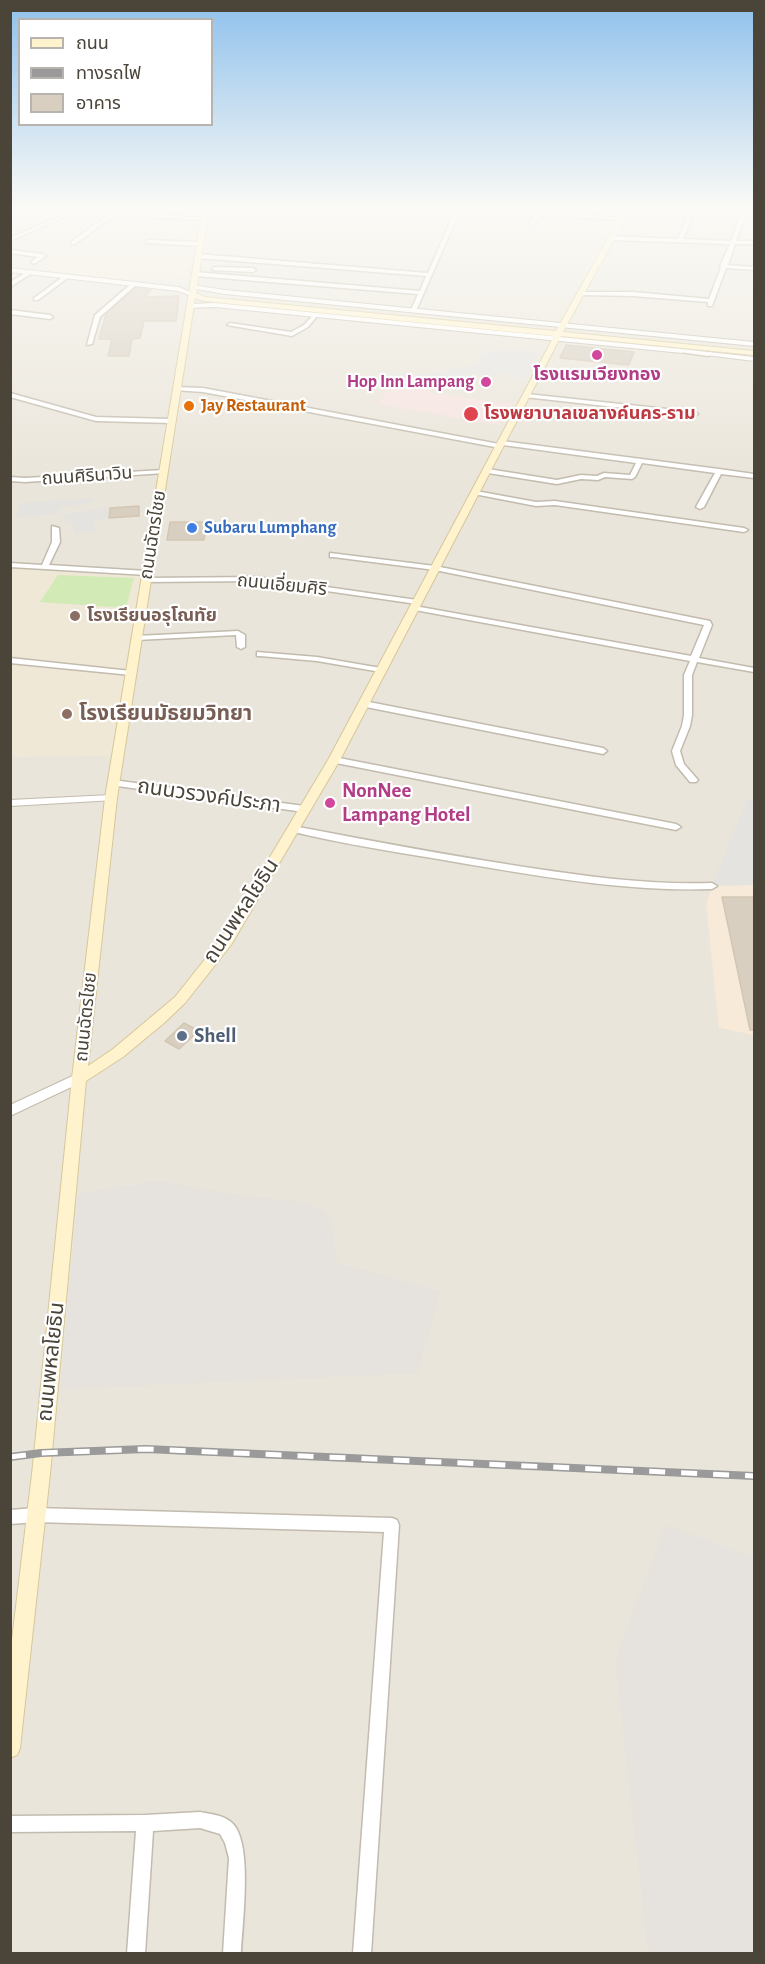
<!DOCTYPE html>
<html>
<head>
<meta charset="utf-8">
<style>
	body { margin:0 }
	#map { position:relative; width:765px; height:1964px; overflow:hidden; background:#f6f3ec; font-family:"Alegreya Sans","Noto Sans Thai",sans-serif }
	canvas { display:block }
	.frame { position:absolute; inset:0; border:12px solid #4b4439; pointer-events:none }
	.legend { position:absolute; left:18px; top:18px; width:195px; height:108px; box-sizing:border-box; background:#fff; border:2px solid #b7b4b0; margin:0; padding:8px 10px; list-style:none; font-size:18px; color:#4b4439 }
	.legend li { display:flex; align-items:center; gap:12px; height:30px }
	.legend b { width:30px; border:2px solid #b7b4b0 }
</style>
</head>
<body>
<div id="map">
<canvas width="765" height="1964"></canvas>
<div class="frame"></div>
<ul class="legend">
<li><b style="height:8px;background:#fff3cd"></b>ถนน</li>
<li><b style="height:8px;background:#9a9a9a"></b>ทางรถไฟ</li>
<li><b style="height:16px;background:#d8cfc1"></b>อาคาร</li>
</ul>
</div>
<script>
const g = document.querySelector('canvas').getContext('2d');
g.lineJoin = 'round';
function fill(path, color) {
  g.fillStyle = color;
  g.fill(path, 'evenodd');
}
function trace(path, color, width, dash) {
  g.strokeStyle = color;
  g.lineWidth = width;
  g.lineCap = dash ? 'butt' : 'round';
  g.setLineDash(dash || []);
  g.stroke(path);
}
function label(font, color, halo, rows, align = 'center') {
  g.font = font + ' "Alegreya Sans","Noto Sans Thai",sans-serif';
  g.lineWidth = 4.5;
  g.setLineDash([]);
  g.textBaseline = 'middle';
  g.strokeStyle = halo;
  g.fillStyle = color;
  for (const [text, x, y, turn = 0] of rows) {
    g.save();
    g.translate(x, y);
    g.rotate((+turn || 0) * Math.PI / 180);
    g.textAlign = isNaN(turn) ? turn : align;
    if (halo) g.strokeText(text, 0, 0);
    g.fillText(text, 0, 0);
    g.restore();
  }
}
fill(new Path2D(`
	M11,208H754V1953H11Z`), '#eae5da');
fill(new Path2D(`
	M754,885V1035L719,1028L706,904L712,886Z`), '#f7ead8');
fill(new Path2D(`
	M159,1181L243,1196L295,1201L322,1209L331,1222L337,1263L440,1291L418,1373L60,1389L78,1194Z
	M666,1525L754,1557V1953H648L615,1660Z`), '#e6e2dd');
fill(new Path2D(`
	M100,244L193,251L186,276L176,279L116,280L36,271L62,254H86Z
	M10,565L147,573L117,756L11,757Z`), '#efe8d6');
fill(new Path2D(`
	M392,384L432,388L429,393L512,404L498,425L377,404Z`), '#f6e3e0');
fill(new Path2D(`
	M58,575L134,578L126,608L40,602Z`), '#d2eab5');
fill(new Path2D(`
	M509,348L541,353L526,380L500,372L494,376L477,373L438,379L432,388L392,384V373L428,374L469,367L479,363L482,354Z
	M93,498L92,503L61,507L58,513L17,518L19,503Z
	M108,508V518L95,520L93,525L97,532L75,534L72,523L66,524L64,514Z
	M747,799H754V885L712,886Z`), '#e5e3e0');
const building = new Path2D(`
	M135,288L151,290L144,297L179,296L176,321H144L140,338L132,339L129,356H108L112,339H99L106,314Z
	M566,345L634,352L629,365L560,358Z
	M139,506V516L109,518L110,508Z
	M170,522H216L214,533H205L204,540H167Z
	M722,897H754V1030H750Z
	M184,1023L199,1031L179,1049L165,1041Z`);
fill(building, '#d8cfc1');
trace(building, '#d3c7b4', 1.5);
const minor = new Path2D(`
	M78,208H84L10,241V238Z
	M456,208H461L416,311L411,310L418,294L195,276L192,274L195,272L420,291L426,276L198,258L195,256L198,254L428,273Z
	M493,208L622,218L624,219L622,220L541,215L533,226L530,224L536,214L495,211L493,210Z
	M584,208H608L628,211L626,212Z
	M691,208H696L683,239L731,241L743,208H748L736,241H754V244H735L728,265L754,267V270L726,268L712,306H708V302L633,296L580,295V293L582,292H633L709,299L721,267L720,266L730,244L611,240L608,238L611,236L678,239Z
	M112,212L204,218L206,219L204,220L115,215L75,244H71V242Z
	M148,240L200,242L203,244L200,246L146,243Z
	M10,250L43,254L46,256L34,264L31,262L38,257L10,253Z
	M214,267L253,268L256,270L253,272L212,270Z
	M27,272L32,273L10,287V282Z
	M64,276L69,277L38,300H34V298Z
	M132,283L137,284L100,317L92,344L87,345L95,315Z
	M10,310L50,315L53,317L50,319L10,314Z
	M315,313L318,315L308,327L292,336L227,325L230,323L291,332L304,325Z
	M682,349L708,352L711,354L708,356L680,352V350Z
	M176,387L203,388L499,444L502,441L719,469L754,474V478L721,474L704,507L700,509L696,507L715,473L642,463L635,477L632,479L605,477L598,480L581,479L557,484L488,473L485,471L488,469L557,480L581,475L597,476L604,473L630,475L636,463L503,445L502,447L500,448L203,392L174,390L173,389Z
	M10,393L96,417L171,419L174,421L171,423L96,421L10,397Z
	M527,394L695,412L698,414L695,416L525,397L524,396Z
	M163,470L166,472L165,473L25,482L10,481V477L25,478Z
	M476,491L536,502L555,501L744,528L748,530L744,532L555,505L536,506L474,494V492Z
	M52,526L59,528L60,542L49,565L147,571L151,573L147,575L10,567V563L42,565L52,542Z
	M330,553L435,566L710,621L712,625L699,658L754,668V672L697,662L692,675V715L690,726L680,751L684,764L698,780L696,782H690L676,765L672,751L682,726L684,715V675L690,661L415,610L411,608L415,606L691,656L704,625L435,570L333,557H330Z
	M257,577L417,600L421,602L417,604L257,581L146,582L142,580L146,578Z
	M238,631L245,635V647L241,649L237,647L236,635L136,640L132,638L136,636Z
	M257,652L317,657L381,668L385,670L381,672L317,661L260,656H257Z
	M10,658L131,671L135,673L131,675L10,663Z
	M364,701L603,748L607,751L603,754L361,706V702Z
	M334,757L676,824L681,827L676,830L331,762V758Z
	M113,780L304,806L309,809L304,812L110,785L108,783Z
	M293,826C372,841 451,856 531,868C591,877 651,885 712,883L717,886L712,889C628,892 544,877 461,863C404,853 346,845 290,831L288,829L290,827Z
	M36,1508L392,1518L397,1520L399,1525L371,1954H353L384,1532L36,1522L10,1524V1510Z
	M200,1812C210,1814 223,1815 231,1822C254,1840 242,1925 241,1954H223L229,1858L225,1843L220,1834L200,1828L153,1831L145,1954H127L136,1831L10,1832V1816L145,1815Z`);
const tertiary = new Path2D(`
	M10,268L179,287L195,294L192,296L178,291L10,272Z
	M193,285L225,290L754,342V346L225,294L191,288L190,287Z
	M215,303L682,349L685,351L682,353L215,307L190,308L187,306L190,304Z
	M708,352L754,357V361L706,355V353Z
	M111,795L115,796L116,798L115,800L10,806V800Z
	M79,1073L84,1075L85,1078L84,1081L10,1116V1105Z`);
const secondary = new Path2D(`
	M203,208H209L196,293L205,297L556,331L625,208H631L563,332L754,351V355L561,336L340,760L231,945L185,1003L164,1023L123,1057L86,1081L50,1474L20,1748L17,1755L10,1758V1656L32,1474L72,1078L105,798ZM195,298L204,301L554,336L328,760L221,939L175,997L113,1049L88,1066L117,798Z`);
trace(minor, '#c2bbae', 3);
trace(tertiary, '#c2bbae', 2);
trace(secondary, '#d6c79b', 2);
fill(minor, '#fff');
fill(tertiary, '#fff');
fill(secondary, '#fff3cd');
const rail = new Path2D(`
	M10,1457L41,1453L146,1449L754,1476`);
trace(rail, '#9a9a9a', 8);
trace(rail, '#fff', 5, [16]);
const sky = g.createLinearGradient(0, 0, 0, 483);
sky.addColorStop(0, '#8fc1ec');
sky.addColorStop(0.43, '#fbfaf6');
sky.addColorStop(1, '#fbfaf600');
g.fillStyle = sky;
g.fillRect(0, 0, 765, 483);
for (const [x, y, r, color] of [
	[597,355,6,"#d1479c"],
	[486,382,6,"#d1479c"],
	[189,406,6,"#e8710a"],
	[471,414,8,"#e0444e"],
	[192,528,6,"#3f7fe0"],
	[75,616,6,"#8d6e63"],
	[67,714,6,"#8d6e63"],
	[330,803,6,"#d1479c"],
	[182,1036,6,"#5c6f8a"]
]) {
  const dot = new Path2D();
  dot.arc(x, y, r, 0, 2 * Math.PI);
  g.fillStyle = color;
  g.fill(dot);
  trace(dot, '#fff', 2);
}
label('bold 18px', '#b23c85', '#fff', [
	["โรงแรมเวียงทอง",597,375],
	["Hop Inn Lampang",474,382,"right"]
]);
label('bold 18px', '#c56008', '#fff', [
	["Jay Restaurant",201,406]
], 'left');
label('bold 18px', '#be3a42', '#fff', [
	["โรงพยาบาลเขลางค์นคร-ราม",484,414]
], 'left');
label('18px', '#4b4439', '#fff', [
	["ถนนศิรินาวิน",87,476,-4],
	["ถนนฉัตรไชย",153,535,-81],
	["ถนนเอี่ยมศิริ",282,585,6],
	["ถนนฉัตรไชย",86,1017,-84]
]);
label('bold 18px', '#366cbe', '#fff', [
	["Subaru Lumphang",204,528]
], 'left');
label('bold 18px', '#785e54', '#fff', [
	["โรงเรียนอรุโณทัย",87,616]
], 'left');
label('bold 21px', '#785e54', '#fff', [
	["โรงเรียนมัธยมวิทยา",79,714]
], 'left');
label('bold 21px', '#b23c85', '#fff', [
	["NonNee",342,791],
	["Lampang Hotel",342,815]
], 'left');
label('21px', '#4b4439', '#fff', [
	["ถนนวรวงค์ประภา",209,796,8],
	["ถนนพหลโยธิน",241,911,-57],
	["ถนนพหลโยธิน",51,1362,-84]
]);
label('bold 21px', '#4e5e75', '#fff', [
	["Shell",194,1036]
], 'left');
</script>
</body>
</html>
